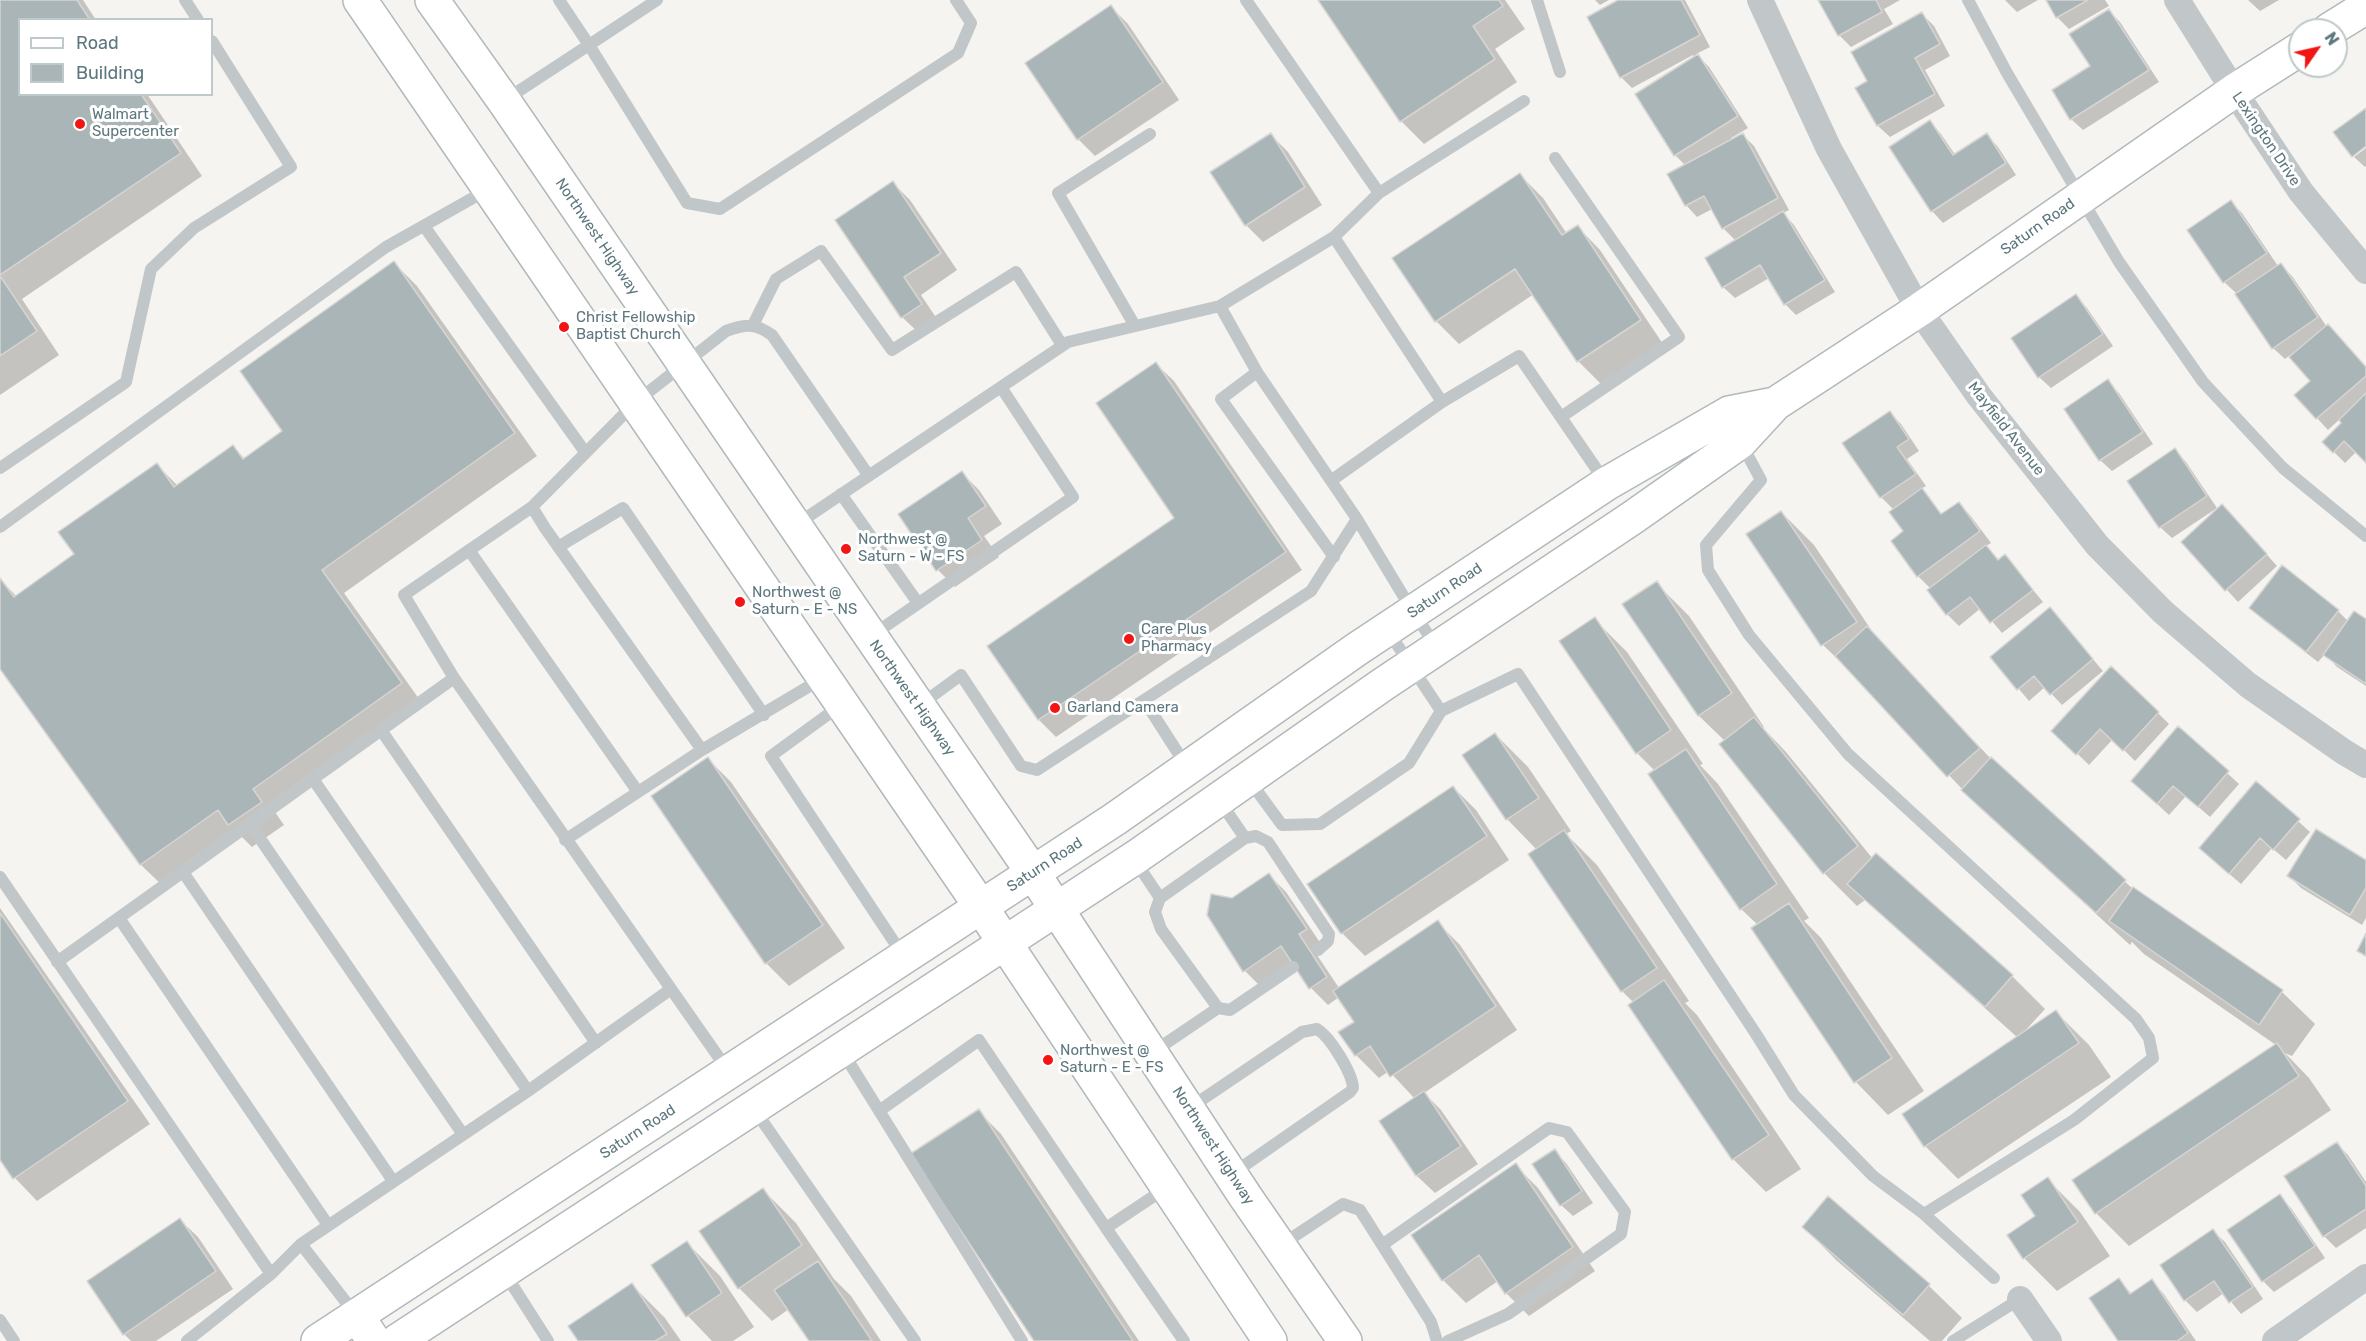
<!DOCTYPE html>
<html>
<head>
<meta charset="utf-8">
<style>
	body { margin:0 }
	#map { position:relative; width:2366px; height:1341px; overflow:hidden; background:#f5f4f0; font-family:Rubik,sans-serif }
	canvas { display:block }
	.legend { position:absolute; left:18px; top:18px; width:195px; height:78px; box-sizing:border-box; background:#fff; border:2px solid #bec9cb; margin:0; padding:8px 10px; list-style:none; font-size:18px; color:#5d777e }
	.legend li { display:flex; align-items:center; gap:12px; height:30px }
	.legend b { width:30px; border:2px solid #bec9cb }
	.north { position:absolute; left:2288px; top:18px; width:60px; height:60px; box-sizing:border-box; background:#fff; border:2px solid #bec9cb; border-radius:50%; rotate:56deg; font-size:16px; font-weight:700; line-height:24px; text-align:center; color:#5d777e }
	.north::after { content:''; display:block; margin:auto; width:21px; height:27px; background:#f11513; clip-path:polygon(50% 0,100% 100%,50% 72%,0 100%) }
</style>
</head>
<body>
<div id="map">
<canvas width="2366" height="1341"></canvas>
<ul class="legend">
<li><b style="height:8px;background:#fff"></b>Road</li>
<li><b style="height:16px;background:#aab5b8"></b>Building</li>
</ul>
<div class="north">N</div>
</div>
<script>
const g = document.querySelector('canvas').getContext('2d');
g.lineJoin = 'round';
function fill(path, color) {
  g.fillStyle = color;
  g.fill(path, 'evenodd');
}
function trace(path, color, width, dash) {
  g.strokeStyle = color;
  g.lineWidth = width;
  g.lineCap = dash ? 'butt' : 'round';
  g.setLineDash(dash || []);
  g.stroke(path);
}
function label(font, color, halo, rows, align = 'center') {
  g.font = font + ' Rubik,sans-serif';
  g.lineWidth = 6;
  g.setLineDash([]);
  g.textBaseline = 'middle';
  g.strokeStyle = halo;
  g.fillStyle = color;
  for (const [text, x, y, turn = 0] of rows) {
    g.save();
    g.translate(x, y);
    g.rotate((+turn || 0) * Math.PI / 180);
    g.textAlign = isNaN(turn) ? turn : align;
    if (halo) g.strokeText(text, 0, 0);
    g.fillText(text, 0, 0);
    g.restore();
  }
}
fill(new Path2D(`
	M0,0H83L96,20H20V94H147L202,176L22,299L59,355L0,395Z
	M1320,0H1505L1525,29L1495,49L1517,82L1424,144L1401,121Z
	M1595,0H1609L1600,5Z
	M1621,0H1685L1710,47L1696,54L1709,67L1748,128L1731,138L1733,140L1743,135L1754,146L1789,210L1783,213L1794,225L1835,292L1796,315L1785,304L1769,278L1735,298L1723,287L1736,241L1723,228L1712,209L1697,217L1686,205V166L1675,155L1637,95L1695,58L1693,55L1632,88L1621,77Z
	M1820,0H1900L1884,9L1893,24L1851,47L1839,35Z
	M2005,0H2038L2017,12Z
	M2048,0H2105L2109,6L2069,29L2057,17Z
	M2248,0H2279L2260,11Z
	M1111,7L1128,24L1179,100L1095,156L1078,139Z
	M2109,11L2120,22L2159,82L2083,130L2071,119L2092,67Z
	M1922,14L1934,26L1950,56L1925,70L1945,106L1890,137L1878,126L1857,89L1869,82Z
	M1930,122L1941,134L1956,156L1987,135L1998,147L2016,175L1943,223L1932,211Z
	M1271,135L1288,152L1322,205L1263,242L1246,225Z
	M2366,148V166L2365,167L2354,157Z
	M1520,175L1543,198L1567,234L1578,227L1600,250L1663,344L1601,384L1579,362L1534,294L1459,344L1436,321Z
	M893,183L910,200L957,270L921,295L939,322L920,334L902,317Z
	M2231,202L2242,213L2278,266L2281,265L2292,276L2327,327L2366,368V461L2357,451L2345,463L2324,442L2343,423L2340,419L2328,430L2296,395L2312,381L2290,355L2285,359L2273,348L2236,293L2224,282Z
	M394,263L417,286L537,456L344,593L424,706L275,812L284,825L252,847L239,834L164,887L141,865L0,666V579L17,597L76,555L157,465L178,486L233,447L245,459L284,431Z
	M2076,296L2087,308L2113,346L2051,388L2039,377Z
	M1156,364L1174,381L1302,570L1056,737L1039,720L989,647L1176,519Z
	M2107,381L2119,393L2153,444L2112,471L2100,460Z
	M1890,413L1901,424L1919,451L1907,459L1926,486L1921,489L1943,515L1959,504L1970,515L1991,543L1986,546L1999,560L2005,556L2043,602L2002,633L1981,608L1959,626L1947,614L1929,591L1931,589L1918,576L1905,531L1894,510L1881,497Z
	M2175,450L2186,462L2217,508L2172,538L2160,527Z
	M962,473L979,490L1002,524L984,536L999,557L955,587L938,570Z
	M1781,512L1814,545L1876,637L1992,760L2133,889L2282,992L2315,1024L2292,1056L2285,1053L2309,1078L2331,1110L2129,1246L2096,1213L2276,1045L2144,954L2132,942L2130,945L1981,809L1856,677L1823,645L1748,535Z
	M2234,518L2277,566L2238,602L2183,542Z
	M1656,583L1689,616L1764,727L1763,728L1786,752L1873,859L2012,976L2045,1009L2024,1032L2056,1012L2089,1045L2111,1077L1958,1179L1925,1146L1904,1114L2018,1038L1865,900L1857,906L1824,873L1721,744L1725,741L1699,716L1625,605Z
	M2251,608L2338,611L2348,621H2366V686L2337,667L2325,654L2318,662L2262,619Z
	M2050,609L2103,671L2062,705L2045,687L2029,701L1992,657Z
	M1594,619L1627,652L1703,764L1700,765L1718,784L1809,918L1804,921L1821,938L1924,1091L1888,1115L1856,1082L1758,925L1741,909L1655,771L1637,753Z
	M2158,713L2169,724L2135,761L2113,739L2089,765L2053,730Z
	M2178,728L2239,784L2210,817L2186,796L2169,815L2144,792Z
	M1495,734L1528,767L1571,831L1566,834L1597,865L1689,1001L1685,1003L1697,1015L1801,1169L1766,1192L1733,1159L1630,1005L1634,1003L1622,991L1537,850L1507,819Z
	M708,759L731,782L845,948L789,986L766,963L653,797Z
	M2256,783L2310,832L2286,860L2272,848L2241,884L2212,859Z
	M1453,787L1476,810L1509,860L1365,956L1342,933L1309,884Z
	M2366,862V918L2362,925L2301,888L2289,876Z
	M1269,875L1286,892L1323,947L1315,952L1339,988L1437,922L1460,945L1517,1030L1424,1093L1441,1110L1478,1164L1435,1193L1417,1176L1381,1122L1415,1099L1389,1071L1379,1078L1356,1055V1022L1339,997L1328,1005L1311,988L1296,965L1262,988L1245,971L1232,900Z
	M0,908L150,1124L37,1201L15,1178L0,1157Z
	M978,1111L1001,1134L1139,1341H1036Z
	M2337,1144L2348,1155L2366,1182V1228L2336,1248L2324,1236L2286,1177Z
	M1554,1151L1566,1163L1593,1203L1573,1216L1561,1205Z
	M1515,1165L1538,1188L1595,1271L1529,1316L1506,1293L1498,1281L1466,1303L1443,1280Z
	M2047,1179L2080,1212L2110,1256L2057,1291L2024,1258Z
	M763,1190L796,1223L834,1279L851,1296L881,1341H810L789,1309L772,1321L739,1288Z
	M2279,1196L2291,1208L2325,1258L2274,1292L2263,1281Z
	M1829,1198L1929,1286L1962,1318L1942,1341H1930L1836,1260L1804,1227Z
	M180,1220L198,1237L233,1289L156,1341H131L124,1334Z
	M2213,1231L2225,1242L2263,1299L2241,1314L2224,1293L2197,1312L2185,1300L2162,1265Z
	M687,1243L720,1276L754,1327L733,1341H712L688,1316L653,1265Z
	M2118,1280L2132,1294L2151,1281L2163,1293L2196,1341H2120Z
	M632,1285L665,1318L681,1341H579Z`), '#0003');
const building = new Path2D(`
	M0,0H77L90,20H20V94H141L181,153L0,275Z
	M1318,0H1499L1503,6L1473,26L1495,59L1400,122Z
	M1618,0H1681L1700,35L1620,78L1587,17Z
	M1818,0H1876L1882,12L1838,36Z
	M2046,0H2088L2056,18Z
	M1111,5L1163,82L1077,140L1025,63Z
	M2109,9L2149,70L2070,120L2052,90L2090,66L2069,34Z
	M1922,12L1940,44L1915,58L1935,94L1877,126L1855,88L1867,81L1851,52Z
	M1698,54L1738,116L1674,156L1635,94Z
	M2366,108V146L2352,157L2333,132Z
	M1930,120L1953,155L1987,133L2006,163L1931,212L1889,147Z
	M1271,133L1305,187L1245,226L1210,172Z
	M1743,133L1778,198L1722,229L1704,196L1685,206L1667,174Z
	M1520,173L1562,235L1578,225L1641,320L1577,362L1515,269L1435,322L1392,258Z
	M893,181L941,253L904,277L922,304L901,318L835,220Z
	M2231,200L2267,253L2223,283L2187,230Z
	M1783,211L1825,280L1784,305L1760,265L1722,288L1705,258Z
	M394,261L515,433L322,570L402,683L253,789L262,802L228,825L218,810L140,865L0,669V578L14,597L74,554L58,532L157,463L174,487L233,445L243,459L282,431L240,371Z
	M2281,263L2318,317L2272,349L2235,294Z
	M0,276L37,331L0,356Z
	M2076,294L2103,334L2038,378L2011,338Z
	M2328,324L2366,367V376L2316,419L2294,395L2310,381L2289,357Z
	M1156,362L1286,552L1038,720L987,646L1174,518L1096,403Z
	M2108,379L2143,432L2099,461L2064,409Z
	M2366,393V463L2344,441L2333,453L2322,442L2341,423L2339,420Z
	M1890,411L1909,439L1897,447L1916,474L1880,498L1842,443Z
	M2175,448L2207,496L2159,528L2127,481Z
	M962,471L986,506L968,518L982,540L936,571L898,514Z
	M1922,488L1941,514L1959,502L1980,531L1917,577L1891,541L1903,531L1889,512Z
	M2222,504L2267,554L2225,591L2181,542Z
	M1781,511L1857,622L1821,646L1746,534Z
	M1986,545L1998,560L2005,554L2033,590L1990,623L1970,597L1946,615L1927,590Z
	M2282,565L2339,610L2306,652L2249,608Z
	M1657,581L1732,693L1698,716L1622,604Z
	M2050,607L2093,659L2050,695L2034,676L2017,690L1990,657Z
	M2354,611L2366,619V684L2323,655Z
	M1595,617L1671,730L1636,754L1559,641Z
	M1867,626L1980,748L1947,777L1835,656Z
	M2111,666L2159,712L2123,751L2100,729L2076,755L2051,731Z
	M1754,717L1858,846L1823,874L1719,744Z
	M2178,726L2229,771L2198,807L2173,786L2157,804L2131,781Z
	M1495,733L1539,798L1506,820L1462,755Z
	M1686,749L1777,884L1740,910L1648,774Z
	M708,757L823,925L765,964L651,796Z
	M1991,757L2126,880L2096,913L1961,790Z
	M2256,781L2300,819L2273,850L2260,838L2229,874L2199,848Z
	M1453,786L1487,836L1341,934L1307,884Z
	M2316,829L2366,860V888L2350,915L2287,876Z
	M1564,830L1657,968L1621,992L1528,854Z
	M1876,853L2013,975L1985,1007L1847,884Z
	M1269,873L1307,929L1299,934L1327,977L1309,989L1281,946L1243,972L1207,915L1211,894L1232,898Z
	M2133,887L2283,990L2259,1025L2109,921Z
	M1789,903L1892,1058L1854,1083L1751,928Z
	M0,913L128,1101L13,1179L0,1160Z
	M1438,920L1496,1006L1390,1077L1370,1046L1355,1056L1338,1032L1354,1022L1333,991Z
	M2366,933V956L2357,951Z
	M1664,980L1769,1135L1732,1160L1628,1005Z
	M2056,1010L2079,1043L1924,1147L1902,1114Z
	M2277,1043L2299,1076L2095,1214L2072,1180Z
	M1424,1091L1461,1146L1416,1176L1379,1121Z
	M979,1109L1133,1341H1034L910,1154Z
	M2337,1142L2366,1186V1209L2323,1237L2284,1176Z
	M1555,1149L1582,1191L1560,1206L1532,1164Z
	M1516,1163L1573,1247L1505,1294L1479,1255L1442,1281L1411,1235Z
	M2048,1177L2078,1222L2023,1259L2007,1235L2035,1216L2021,1195Z
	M763,1188L802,1245L738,1289L699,1231Z
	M2280,1194L2315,1246L2262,1282L2227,1230Z
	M1828,1196L1930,1284L1903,1315L1802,1227Z
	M180,1218L216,1271L123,1335L87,1281Z
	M2213,1229L2253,1287L2229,1303L2214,1281L2184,1301L2160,1265Z
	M687,1241L722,1293L686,1317L651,1265Z
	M818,1261L872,1341H809L774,1290Z
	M2119,1278L2130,1294L2152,1279L2188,1333L2177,1341H2118L2089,1298Z
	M632,1283L667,1334L655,1341H578L568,1326Z`);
fill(building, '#aab5b8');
trace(building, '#d6d5d3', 1.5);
const secondary = new Path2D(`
	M360,0L981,907L1270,1341
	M432,0L504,101L1033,873L1245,1196L1345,1341
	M2329,30L2366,7
	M357,1316L374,1341
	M318,1341L1115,819L1357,649L1606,484L1729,413L1775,404
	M397,1341L1139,855L1382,685L1632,518L1740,442L1775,404L1919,310L2234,91L2300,49`);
trace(secondary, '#b1b9bc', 36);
trace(new Path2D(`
	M185,0L198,20
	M657,0L589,45L687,203L720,209L958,53L971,23L956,0
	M1246,0L1379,193L1524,101
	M1537,0L1560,72
	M1968,0L2007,73L2119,262L2203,382L2283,468L2366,536
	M505,100L589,45L559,0
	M1555,158L1679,337L1561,417
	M424,226L585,452
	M1334,237L1379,193
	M1220,306L1334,237L1442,402
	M753,325L776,279L821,251L892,350L1016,272L1062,345
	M1135,326L1058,193L1150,134
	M1257,372L1221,399L1334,557
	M1741,443L1761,480L1706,545L1708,570L1749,635L1848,754L2136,1019L2149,1038L2153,1058L2074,1120L1924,1214
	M0,468L126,382L151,269L194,228L291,167L212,41
	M1332,480L1442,402L1519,356L1606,483
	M841,494L918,603
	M532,507L545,528L702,750
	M797,524L1068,342L1220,306L1257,372L1357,519L1413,612L1436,646
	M0,527L386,247L487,190
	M558,547L623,508L764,715
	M469,550L638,792
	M1388,631L1441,711L1518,674L1756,1034L1794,1095L1873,1176L1924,1214L1994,1278
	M871,636L1073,497L1001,387
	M1144,700L1187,767
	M841,705L771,756L904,957
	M920,705L961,675L1021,766L1037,770L1311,591L1357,519
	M381,730L596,1043
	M313,779L528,1091
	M1249,780L1282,825L1320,824L1409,763L1441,711
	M1219,800L1245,838
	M250,824L462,1133
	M565,840L702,750L823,678
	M1134,859L1160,898
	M183,872L393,1181
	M0,877L271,1274L301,1244L356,1315
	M119,918L328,1225
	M57,962L454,678
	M1293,967L1230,1010L1218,1008L1161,929L1155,912L1160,898L1245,838L1256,836L1268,842L1329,934L1328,941L1318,950
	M842,1051L1022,1341
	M1153,1052L1218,1008
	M729,1072L454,678L404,595L532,507L637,401L726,331C746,324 755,323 772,335L869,476
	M754,1109L915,1341
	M1188,1109L1302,1032L1317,1029C1330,1037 1352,1072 1353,1088L1350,1092L1232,1174
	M879,1111L979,1040L1106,1228L1166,1188
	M1106,1228L1184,1341
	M301,1244L528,1091L671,989
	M1281,1245L1343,1204L1360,1210L1431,1322L1437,1341
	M1382,1245L1549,1128L1567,1132L1625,1212L1621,1234L1508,1314L1448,1341
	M504,1272L548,1341
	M0,1320L14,1341
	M187,1341L271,1274
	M1953,1341L2020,1299`), '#c1c7c9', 12);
trace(new Path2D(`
	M1760,0L1829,149L1919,310L1979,396L2097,545L2163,612L2248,685L2344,752L2366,765
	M2177,0L2234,91L2301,192L2366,271
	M2020,1299L2049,1341
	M2275,1341L2366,1277`), '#c1c7c9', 26);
trace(secondary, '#fff', 33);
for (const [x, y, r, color] of [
	[80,124,6,"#f11513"],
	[564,327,6,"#f11513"],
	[846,549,6,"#f11513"],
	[740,602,6,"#f11513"],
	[1129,639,6,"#f11513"],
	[1055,708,6,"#f11513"],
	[1048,1060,6,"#f11513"]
]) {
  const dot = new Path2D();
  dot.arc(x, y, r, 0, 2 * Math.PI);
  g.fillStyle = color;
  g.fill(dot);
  trace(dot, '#fff', 2);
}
label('15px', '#5d777e', '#fff', [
	["Walmart",92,115],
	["Supercenter",92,132],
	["Christ Fellowship",576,318],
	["Baptist Church",576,335],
	["Northwest @",858,540],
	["Saturn - W - FS",858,557],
	["Northwest @",752,593],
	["Saturn - E - NS",752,610],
	["Care Plus",1141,630],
	["Pharmacy",1141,647],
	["Garland Camera",1067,708],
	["Northwest @",1060,1051],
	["Saturn - E - FS",1060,1068]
], 'left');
label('15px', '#5d777e', '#fff', [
	["Lexington Drive",2266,139,56],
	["Saturn Road",2038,227,-35],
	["Northwest Highway",597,237,56],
	["Mayfield Avenue",2006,429,52],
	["Saturn Road",1445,591,-34],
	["Northwest Highway",912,698,55],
	["Saturn Road",1045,865,-33],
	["Saturn Road",638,1132,-33],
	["Northwest Highway",1213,1146,57]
]);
</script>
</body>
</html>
